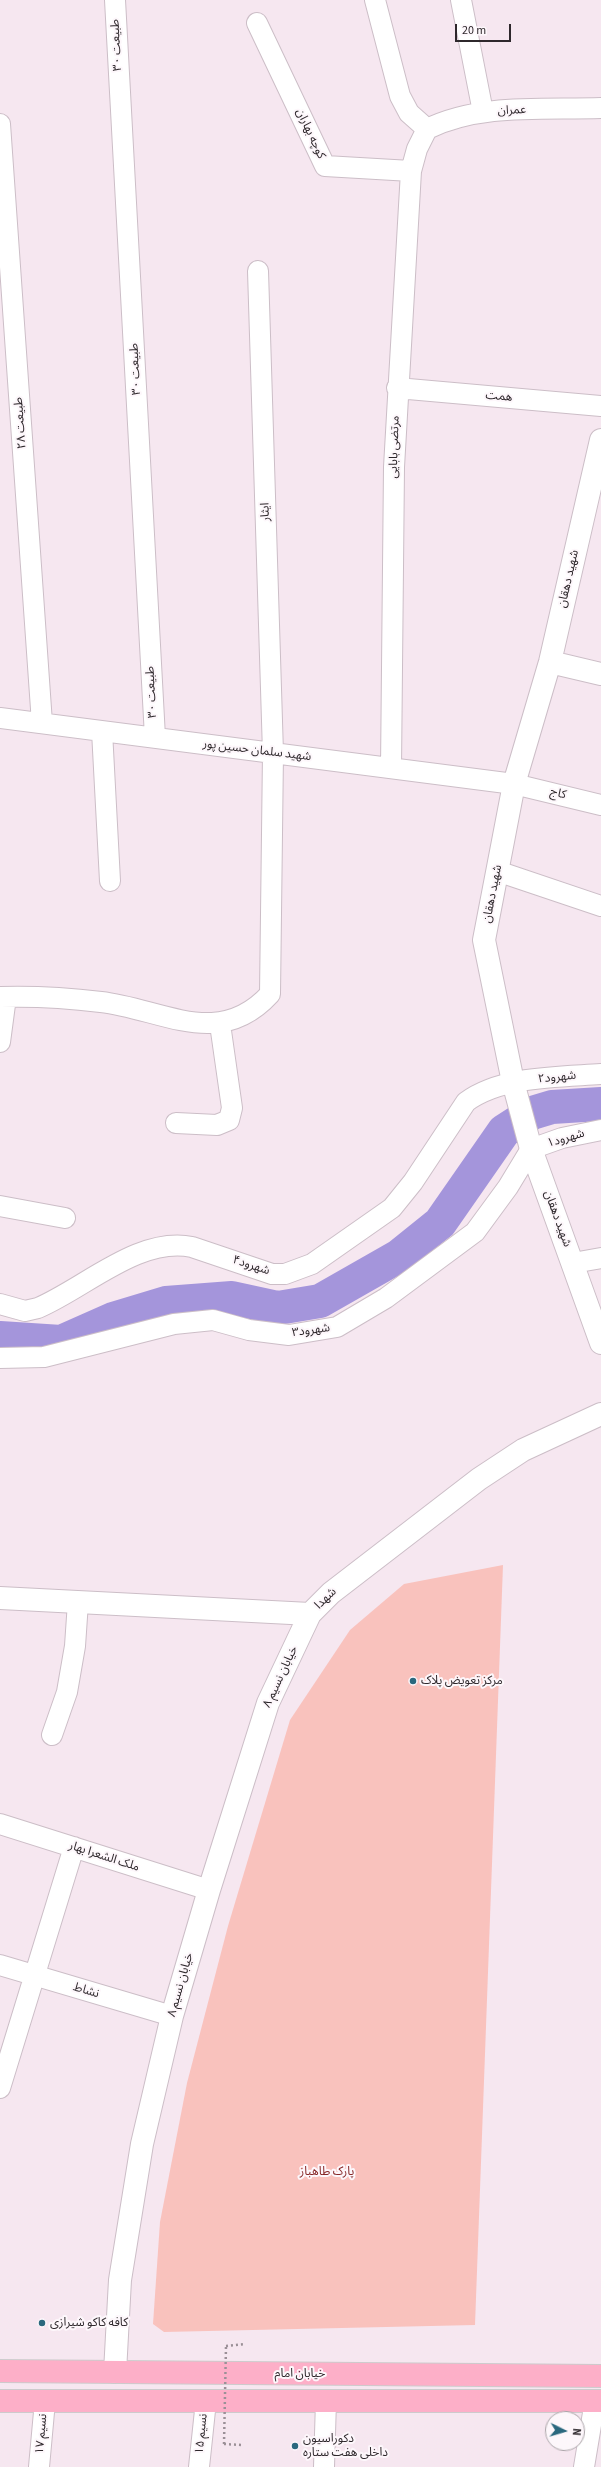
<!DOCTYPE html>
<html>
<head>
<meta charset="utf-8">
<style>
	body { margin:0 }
	#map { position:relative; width:601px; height:2467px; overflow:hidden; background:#f6e7f0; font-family:"Source Sans 3",sans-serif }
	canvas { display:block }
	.north { position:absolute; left:545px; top:2411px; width:40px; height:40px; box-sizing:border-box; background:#fdf7fb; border:1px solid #aaa4a8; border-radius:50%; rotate:95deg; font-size:11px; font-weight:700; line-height:16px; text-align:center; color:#2e282c }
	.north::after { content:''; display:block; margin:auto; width:14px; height:18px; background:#2a687e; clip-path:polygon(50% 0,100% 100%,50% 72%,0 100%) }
	.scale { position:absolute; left:455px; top:24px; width:56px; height:18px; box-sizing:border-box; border:2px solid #2e282c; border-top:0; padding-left:5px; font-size:12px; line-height:14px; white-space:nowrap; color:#2e282c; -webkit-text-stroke:3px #fdf7fb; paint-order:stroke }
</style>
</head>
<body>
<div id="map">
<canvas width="601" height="2467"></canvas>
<div class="north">N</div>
<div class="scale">20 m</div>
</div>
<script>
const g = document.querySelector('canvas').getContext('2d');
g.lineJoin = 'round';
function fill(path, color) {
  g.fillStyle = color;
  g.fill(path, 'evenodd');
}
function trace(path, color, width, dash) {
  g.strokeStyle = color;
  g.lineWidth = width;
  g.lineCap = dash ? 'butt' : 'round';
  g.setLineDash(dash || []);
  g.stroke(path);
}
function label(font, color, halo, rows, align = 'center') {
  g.font = font + ' "Source Sans 3","Noto Sans Arabic",sans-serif';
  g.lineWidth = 4;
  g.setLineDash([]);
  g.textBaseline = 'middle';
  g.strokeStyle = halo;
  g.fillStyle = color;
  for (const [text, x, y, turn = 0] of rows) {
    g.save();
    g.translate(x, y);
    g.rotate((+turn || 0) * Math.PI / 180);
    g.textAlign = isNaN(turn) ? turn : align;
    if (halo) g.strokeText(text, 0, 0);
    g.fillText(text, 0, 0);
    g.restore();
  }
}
fill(new Path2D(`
	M503,1565L475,2325L164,2332L153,2324L160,2222L187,2083L228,1926L290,1720L350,1630L404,1584Z`), '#f9c2bd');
trace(new Path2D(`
	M0,1338L61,1342L113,1319L166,1303L232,1298L278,1308L320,1301L399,1256L440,1223L504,1131L532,1113L552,1107L601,1104`), '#a495db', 34);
const street = new Path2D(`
	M115,0L155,737
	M375,0L400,96L409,113L427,129
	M461,0L483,112
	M257,23L325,166L411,171
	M0,124L42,723
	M427,129C480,103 543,110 601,108
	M397,388L601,406
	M0,718L514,784L601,805
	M102,731L110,881
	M391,768L394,467L411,171L417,149L427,129
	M497,871L601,906
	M0,997C33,996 68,998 101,1002C162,1009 219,1050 270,994L273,753L258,271
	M0,1042L6,997
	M176,1123L217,1125L229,1120L232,1108L220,1024
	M0,1206L65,1218
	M573,1263L601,1258
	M0,1304L25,1311L38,1308C85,1288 139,1236 192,1247L272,1274H285L312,1264L392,1208L413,1182L466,1102C501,1076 558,1077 601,1074
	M0,1358L44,1357L174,1324L213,1320L249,1330L289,1335L337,1327L386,1298L475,1232L508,1187L531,1149L562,1138L601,1130
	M52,1735L67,1692L75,1646L78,1602
	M0,1824L209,1890
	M0,1965L172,2016
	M0,2088L74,1847
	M39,2467L45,2401
	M199,2467L206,2401
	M324,2467L326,2401
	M584,2467L595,2401`);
const secondary = new Path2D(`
	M601,440L550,662L514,784L484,940L513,1082L531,1149L601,1343
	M550,662L601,674
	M0,1598L310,1614
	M115,2372L120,2280L142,2144L172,2016L209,1890L268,1703L310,1614L331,1593L479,1479L523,1450L601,1414`);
const primary = new Path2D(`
	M0,2371L601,2376
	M0,2401H601`);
trace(street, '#ccbec7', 22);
trace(secondary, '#ccbec7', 24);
trace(primary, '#cdcbcc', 24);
trace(new Path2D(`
	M226,2346L245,2344
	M224,2444L242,2445`), '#9b9097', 2.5, [2, 3]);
trace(street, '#fff', 20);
trace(secondary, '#fff', 22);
trace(primary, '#fdafc8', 22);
trace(new Path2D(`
	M224,2444L226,2346`), '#9b9097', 2.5, [2, 3]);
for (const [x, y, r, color] of [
	[413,1681,4,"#2a687e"],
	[42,2323,4,"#2a687e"],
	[295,2446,4,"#2a687e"]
]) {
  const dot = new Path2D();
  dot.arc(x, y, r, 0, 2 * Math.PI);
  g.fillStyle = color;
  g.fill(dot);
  trace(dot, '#fdf7fb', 1.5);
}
label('12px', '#2e282c', '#fdf7fb', [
	["طبیعت ۳۰",117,45,-93],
	["عمران",512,111,-2],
	["کوچه بهاران",310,134,65],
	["طبیعت ۳۰",136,369,-93],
	["همت",499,397,5],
	["طبیعت ۲۸",21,423,-94],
	["مرتضی بابایی",395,447,-88],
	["ایثار",266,512,-92],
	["شهید دهقان",569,579,-77],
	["طبیعت ۳۰",152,692,-93],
	["شهید سلمان حسین پور",257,751,7],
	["کاج",558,794,14],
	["شهید دهقان",493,894,-79],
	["شهرود۲",557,1078,-6],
	["شهرود۱",566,1139,-16],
	["شهید دهقان",557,1219,70],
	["شهرود۴",251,1266,18],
	["شهرود۳",311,1331,-8],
	["شهدا",326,1599,-44],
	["خیابان نسیم ۸",281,1677,-65],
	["ملک الشعرا بهار",104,1857,18],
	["خیابان نسیم ۸",181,1985,-74],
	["نشاط",86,1991,17],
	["خیابان امام",300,2374],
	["نسیم ۱۷",42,2434,-85],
	["نسیم ۱۵",202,2434,-84]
]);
label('12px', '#2e282c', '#fdf7fb', [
	["مرکز تعویض پلاک",421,1681],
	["کافه کاکو شیرازی",50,2323],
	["دکوراسیون",303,2439],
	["داخلی هفت ستاره",303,2453]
], 'left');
label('12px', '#862626', '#fdf7fb', [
	["پارک طاهباز",327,2172]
]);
</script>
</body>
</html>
